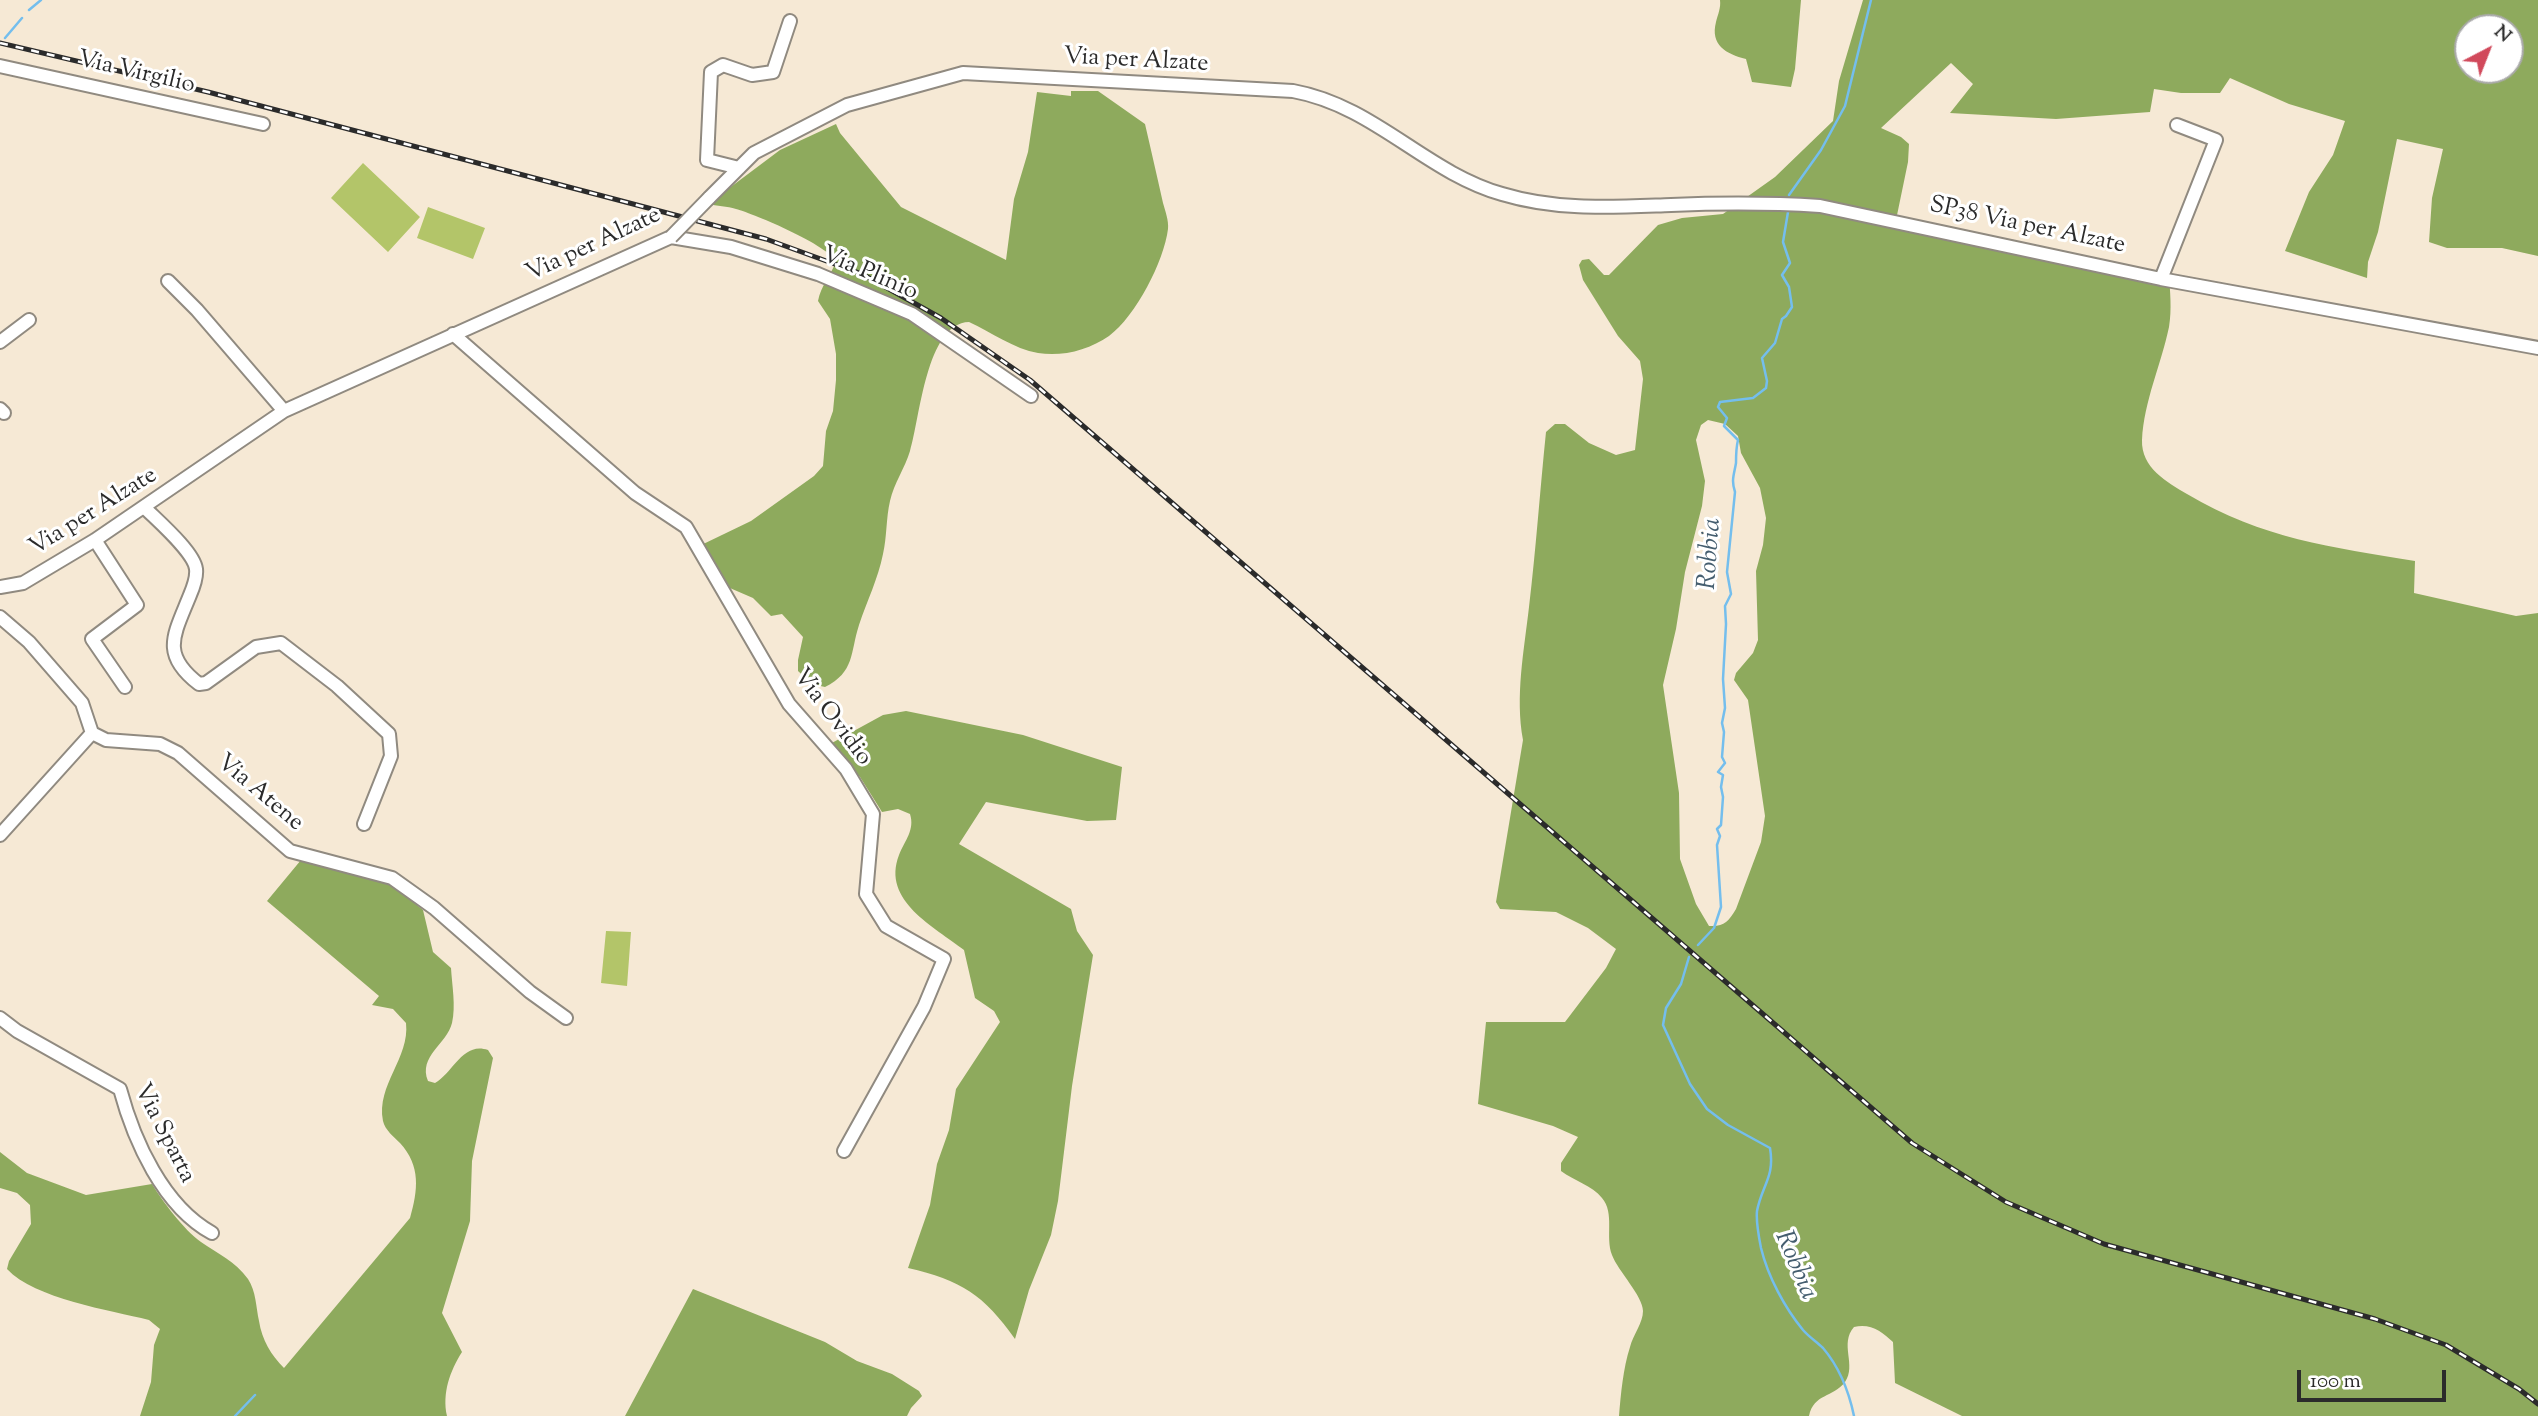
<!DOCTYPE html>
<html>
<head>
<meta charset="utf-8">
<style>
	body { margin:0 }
	#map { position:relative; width:2538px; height:1416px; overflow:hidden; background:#f6e9d5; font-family:"Sorts Mill Goudy",serif }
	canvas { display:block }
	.north { position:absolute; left:2454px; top:14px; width:70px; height:70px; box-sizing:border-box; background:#fff; border:2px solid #aaa; border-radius:50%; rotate:42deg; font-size:19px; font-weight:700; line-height:28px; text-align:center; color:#2b2b2b }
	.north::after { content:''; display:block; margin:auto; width:24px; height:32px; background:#d1495b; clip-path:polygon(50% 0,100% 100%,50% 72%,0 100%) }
	.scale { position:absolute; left:2297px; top:1370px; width:149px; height:32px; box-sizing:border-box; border:4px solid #2b2b2b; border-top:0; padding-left:9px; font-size:21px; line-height:24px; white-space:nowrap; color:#2b2b2b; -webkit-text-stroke:5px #fff; paint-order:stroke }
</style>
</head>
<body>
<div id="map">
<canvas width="2538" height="1416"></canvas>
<div class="north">N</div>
<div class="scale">100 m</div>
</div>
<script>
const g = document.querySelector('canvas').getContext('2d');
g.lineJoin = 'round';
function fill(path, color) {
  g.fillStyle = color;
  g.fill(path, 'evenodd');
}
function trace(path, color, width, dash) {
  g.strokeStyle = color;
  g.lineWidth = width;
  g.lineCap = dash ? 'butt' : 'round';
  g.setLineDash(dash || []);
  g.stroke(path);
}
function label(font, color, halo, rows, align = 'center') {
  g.font = font + ' "Sorts Mill Goudy",serif';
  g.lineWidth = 6;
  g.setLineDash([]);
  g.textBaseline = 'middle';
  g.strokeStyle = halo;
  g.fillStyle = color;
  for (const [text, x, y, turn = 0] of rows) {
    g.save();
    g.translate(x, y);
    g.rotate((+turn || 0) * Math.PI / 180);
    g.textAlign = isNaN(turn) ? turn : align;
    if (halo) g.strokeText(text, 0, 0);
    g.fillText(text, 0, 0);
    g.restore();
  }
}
fill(new Path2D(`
	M363,163L420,217L388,252L331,198Z
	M428,207L485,228L473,259L417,238Z
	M606,931L631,932L627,986L601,983Z`), '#b3c569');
fill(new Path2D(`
	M1720,0H1801L1795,69L1791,87L1752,82L1746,59C1726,54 1710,45 1716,22C1718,14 1721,8 1720,0Z
	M1863,0H2538V256L2502,248H2447L2429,242L2432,198L2443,149L2397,139L2378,232L2368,262L2367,278L2285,251L2309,192L2333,155L2345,121L2289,104L2230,78L2220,93H2181L2154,89L2150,112L2056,119L1950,113L1973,84L1951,63L1881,128L1901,137L1909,144L1908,162L1896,220L2169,274C2170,292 2172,309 2169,327C2161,365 2144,401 2142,440C2141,468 2167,482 2187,494C2263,539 2331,547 2415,561L2414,593L2516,616L2538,613V1416H1962L1895,1383L1893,1342C1882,1332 1871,1323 1854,1327C1839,1344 1857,1365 1845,1382C1833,1398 1814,1393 1809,1416H1619C1621,1393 1623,1369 1630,1347C1633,1335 1643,1323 1643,1311C1643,1296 1618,1271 1612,1255C1605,1237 1615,1213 1602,1198C1592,1185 1574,1181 1561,1171V1163L1578,1137L1553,1126L1478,1104L1486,1022H1565L1606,968L1616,949L1588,928L1556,912L1500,909L1496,902L1523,740C1515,696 1524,651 1529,607C1536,549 1540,490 1546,432L1555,424H1565L1589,443L1616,455L1635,450L1643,379L1640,361L1618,336L1583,280L1579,265L1582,260L1589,259L1604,275H1609L1658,225L1682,218L1723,214L1775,177L1833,121L1839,81ZM2468,28H2510V70H2468ZM1708,420L1725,424L1738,436L1741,453L1760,488L1766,518L1763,545L1756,571L1758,640L1753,653L1736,673L1734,680L1748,700L1765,816L1761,842L1736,909C1728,922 1724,927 1709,926L1696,904L1680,859L1679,793L1663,685L1676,629L1685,572L1702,506L1705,481L1696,440L1701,425Z
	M1071,91H1098L1145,124C1151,150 1157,176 1163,203C1165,210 1169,221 1168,229C1164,261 1136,316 1109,336C1089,350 1062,357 1038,353C1014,349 991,332 969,322C926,323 920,419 910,451C905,468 894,483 890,501C886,518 887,537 883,554C878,579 867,601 859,625C850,653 855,672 825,687L812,684L798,671V660L803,637L782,614L771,616L753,598L709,579L695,548L751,521L814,476L823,466L826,431L833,411L836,380V354L830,319L818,301C821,286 830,276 836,262C830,246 755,214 736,209C727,206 717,206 708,204L780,150L836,124L840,133L901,207L1006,260L1014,199L1028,152L1037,92L1071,96Z
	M906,711L1023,735L1122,767L1116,820L1087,821L986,802L959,844L1071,909L1077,931L1093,955L1072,1086L1058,1201L1051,1235L1029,1290L1015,1339C984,1295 961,1280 908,1268L930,1205L937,1164L949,1130L956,1089L1000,1022L994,1011L975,998L964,950C935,927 881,901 899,855C905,840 915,830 910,814L898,809L882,812L860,777L830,744L883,715Z
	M301,860L386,880L423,910L433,952L451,968C452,985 456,1006 452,1023C447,1044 418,1056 428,1081L435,1083C453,1073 463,1041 488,1050L493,1058L472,1161L470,1221L442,1313L462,1352C450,1371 442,1393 447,1416H140L151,1382L154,1345L160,1329L149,1320C110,1310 35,1299 7,1269L9,1261L31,1224L30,1205L17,1193L0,1188V1152L27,1173L86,1195L152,1184C163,1202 184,1230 201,1242C218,1254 235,1261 248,1279C256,1291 256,1307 259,1321C262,1340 271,1355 284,1368L410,1218C418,1190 421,1166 400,1143C394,1137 385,1130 383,1121C376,1085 410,1058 406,1023L393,1009L372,1005L379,996L267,901Z
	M693,1289L825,1342L857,1361L892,1374L919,1391L922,1396L911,1408L907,1416H625Z`), '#8eaa5d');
trace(new Path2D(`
	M29,10L41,0
	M5,38L22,18
	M1789,195L1821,150L1845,106L1871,0
	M1698,945L1714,928L1721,907L1717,845L1720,836L1717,829L1721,825L1723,797L1721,787L1723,775L1718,772L1725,763L1722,757L1724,732L1722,723L1725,708L1723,679L1726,624L1725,606L1731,594L1727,572L1735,492C1731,480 1734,475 1736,463C1736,455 1736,448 1738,440L1724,426L1727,418L1718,407L1720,402L1753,398L1766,388L1767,381L1762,358L1775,343L1782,319L1786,316L1792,307L1789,287L1782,275L1790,263L1783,242L1788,212
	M1689,957L1681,984L1666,1008L1663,1025L1690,1084L1707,1109L1728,1125L1770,1148C1775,1177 1762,1185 1757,1211C1756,1221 1759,1238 1761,1248C1768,1277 1785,1308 1803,1330C1809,1337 1817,1342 1823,1348C1840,1368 1849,1392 1854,1416
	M235,1416L255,1395`), '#74beed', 2.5);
const minor = new Path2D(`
	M0,66L263,124
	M739,168L707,160L711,72L723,65L752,75L773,72L790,21
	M709,198L754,153L847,105L963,73L1293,91C1375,106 1425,172 1502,194C1558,211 1614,207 1671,205C1721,203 1771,203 1820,206L2161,279L2538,348
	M2161,279L2216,140L2177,125
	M168,281L197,310L284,411
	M453,334L635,493L686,527L789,704L846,769L873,814L866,894L886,926L944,959L924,1007L844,1151
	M0,342L29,320
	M0,409L4,413
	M145,508C158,521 194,552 196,569C197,577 193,588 190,595C174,635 160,654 199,684L206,683L256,647L281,643L337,686L389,734L391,756L364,824
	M95,540L137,605L92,639L125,687
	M0,587L23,583L95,540L284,411L671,237L731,247L818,274L912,314L1031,396
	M0,617L29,642L82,703L92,733L0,835
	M92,733L106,740L160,744L178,753L290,851L392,878L434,908L530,992L566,1018
	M0,1018L17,1031L120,1089C134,1141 163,1206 212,1233`);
trace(minor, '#908a80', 16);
trace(minor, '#fff', 12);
const rail = new Path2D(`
	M0,43L208,92L766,239L862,274L941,318L1030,380L1912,1143L2006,1202L2104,1244L2375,1319L2446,1345L2519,1389L2538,1404`);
trace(rail, '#2b2b2b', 5);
trace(rail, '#fff', 2.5, [8]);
const minorBridge = new Path2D(`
	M671,237L709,198`);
trace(minorBridge, '#908a80', 16, []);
trace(minorBridge, '#fff', 12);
label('24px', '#2b2b2b', '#fff', [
	["Via per Alzate",1136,62,3],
	["Via Virgilio",136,74,13],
	["SP38 Via per Alzate",2027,227,12],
	["Via per Alzate",594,246,-25],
	["Via Plinio",869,275,23],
	["Via per Alzate",94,513,-32],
	["Via Ovidio",831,718,53],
	["Via Atene",259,794,40],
	["Via Sparta",163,1134,63]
]);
label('italic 26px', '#455e6f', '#fff', [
	["Robbia",1712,554,-86],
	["Robbia",1794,1266,67]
]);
</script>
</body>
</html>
